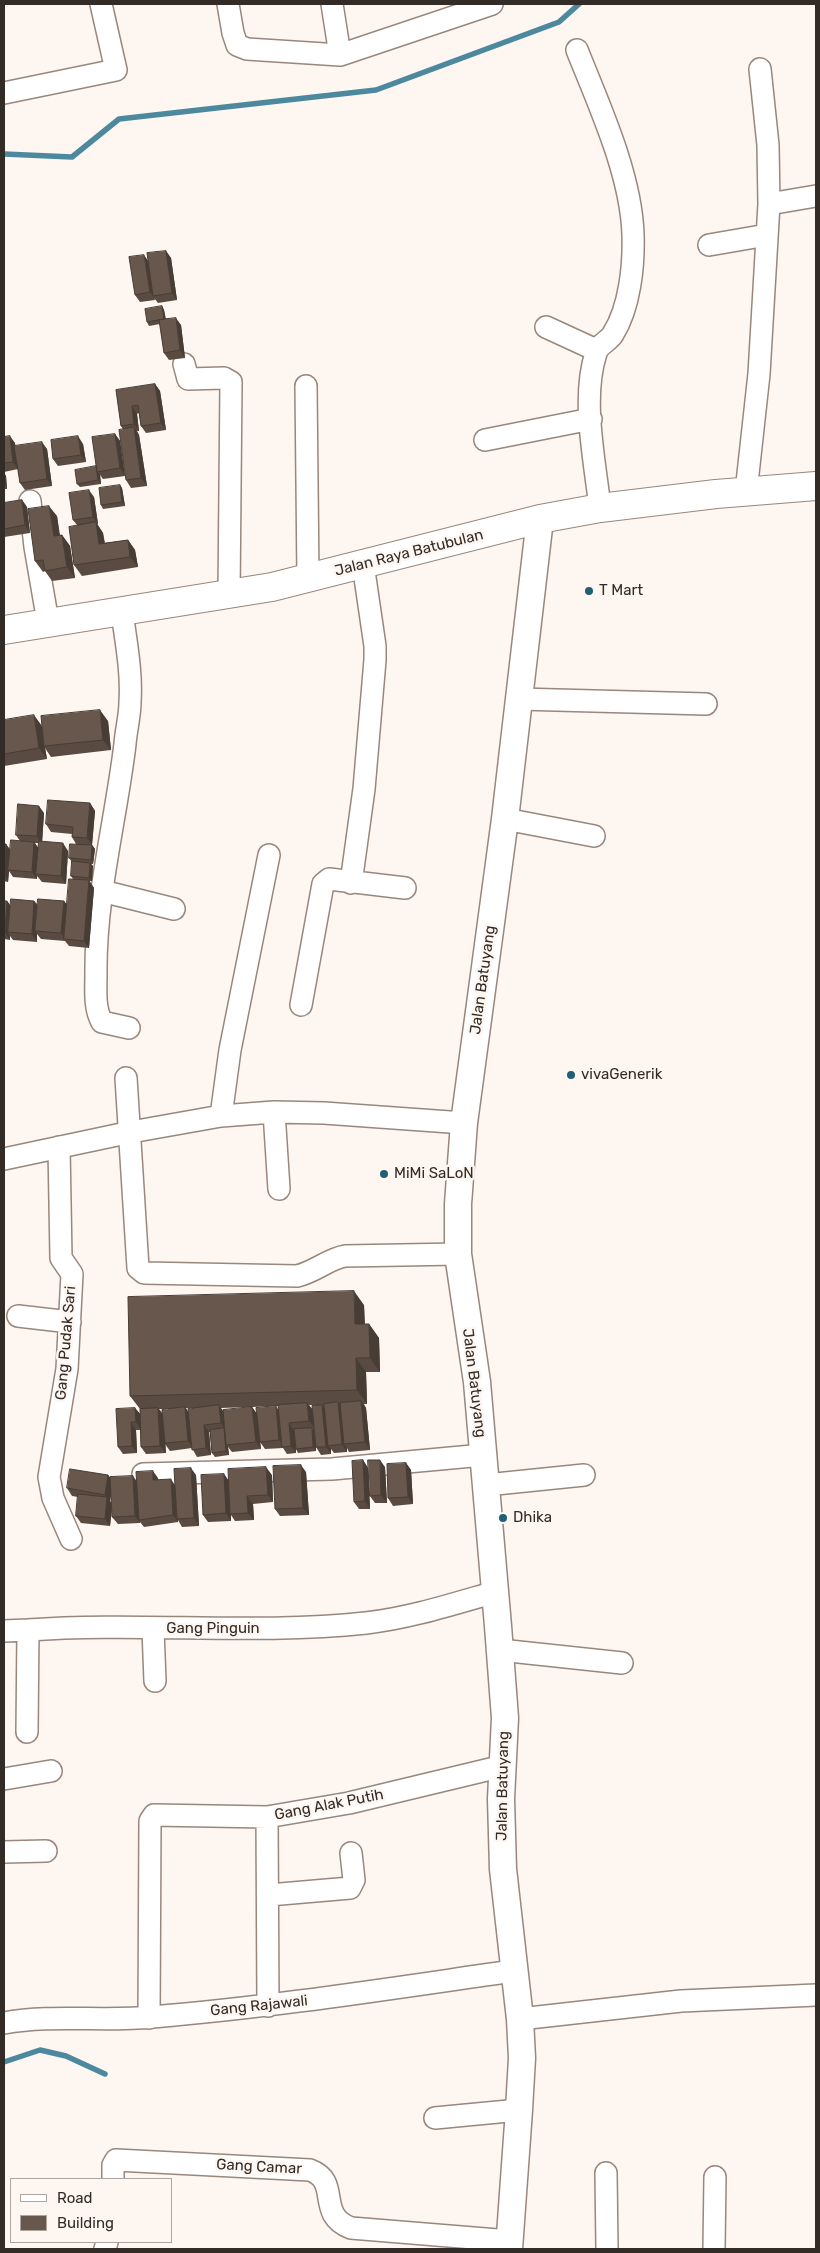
<!DOCTYPE html>
<html>
<head>
<meta charset="utf-8">
<style>
	body { margin:0 }
	#map { position:relative; width:820px; height:2253px; overflow:hidden; background:#fdf6f1; font-family:Rubik,sans-serif }
	canvas { display:block }
	.frame { position:absolute; inset:0; border:5px solid #322b26; pointer-events:none }
	.legend { position:absolute; left:10px; top:2178px; width:162px; height:65px; box-sizing:border-box; background:#fdf6f1; border:1px solid #aca5a0; margin:0; padding:6px 9px; list-style:none; font-size:15px; color:#322b26 }
	.legend li { display:flex; align-items:center; gap:10px; height:25px }
	.legend b { width:25px; border:1px solid #aca5a0 }
</style>
</head>
<body>
<div id="map">
<canvas width="820" height="2253"></canvas>
<div class="frame"></div>
<ul class="legend">
<li><b style="height:6px;background:#fff"></b>Road</li>
<li><b style="height:14px;background:#67574c"></b>Building</li>
</ul>
</div>
<script>
const g = document.querySelector('canvas').getContext('2d');
g.lineJoin = 'round';
function trace(path, color, width, dash) {
  g.strokeStyle = color;
  g.lineWidth = width;
  g.lineCap = dash ? 'butt' : 'round';
  g.setLineDash(dash || []);
  g.stroke(path);
}
function fill(path, color) {
  g.fillStyle = color;
  g.fill(path, 'evenodd');
}
function label(font, color, halo, rows, align = 'center') {
  g.font = font + ' Rubik,sans-serif';
  g.lineWidth = 5;
  g.setLineDash([]);
  g.textBaseline = 'middle';
  g.strokeStyle = halo;
  g.fillStyle = color;
  for (const [text, x, y, turn = 0] of rows) {
    g.save();
    g.translate(x, y);
    g.rotate((+turn || 0) * Math.PI / 180);
    g.textAlign = isNaN(turn) ? turn : align;
    if (halo) g.strokeText(text, 0, 0);
    g.fillText(text, 0, 0);
    g.restore();
  }
}
trace(new Path2D(`
	M4,154L72,157L119,119L376,90L559,22L579,4
	M4,2062L40,2050L66,2056L105,2074`), '#4c899e', 5.5);
const minor = new Path2D(`
	M228,4L233,33L237,45L247,49L340,55L492,4
	M332,4L340,55
	M577,50C599,105 631,174 633,234C634,265 630,307 613,334C609,341 598,345 596,353C581,399 595,461 600,508
	M4,93L116,70L101,4
	M769,204L816,196
	M709,245L767,235
	M546,327L596,350
	M184,364L188,379L224,378L231,382L229,594
	M306,386L308,579
	M485,440L591,419
	M746,492L759,374L769,204L768,145L760,69
	M30,501L35,547L48,622
	M122,612C126,642 132,672 130,702C130,716 126,730 125,744C116,820 95,897 96,974C96,990 94,1008 102,1022L129,1028
	M519,699L706,704
	M505,819L594,836
	M351,883L364,789L375,660V646L363,564
	M102,891L174,909
	M301,1005L323,884L329,879L405,888
	M126,1078L138,1268L144,1273L297,1276C315,1272 328,1259 345,1256L458,1254
	M274,1112L279,1189
	M221,1116L230,1050L269,855
	M59,1147L61,1258L72,1274L67,1369L49,1477L53,1498L71,1539
	M4,1159L131,1132L221,1116L274,1112L324,1113L464,1123
	M18,1316L70,1322
	M143,1474L332,1469L483,1455
	M486,1485L584,1475
	M153,1629L155,1681
	M4,1631L28,1630
	M500,1650L622,1663
	M27,1732L28,1630C141,1622 253,1635 366,1623C410,1618 453,1604 495,1592
	M4,1779L51,1771
	M267,1817L268,2006
	M4,1852L46,1851
	M269,1895L350,1888L354,1880L351,1853
	M149,2018L150,1821L154,1815L267,1817L349,1803L503,1766
	M520,2019L681,2001L816,1995
	M4,2023C52,2014 103,2022 152,2017C273,2007 393,1988 513,1971
	M435,2118L519,2110
	M606,2173L607,2249
	M113,2179V2165L116,2160L310,2170C342,2182 315,2214 351,2228L510,2241
	M105,2249L107,2242
	M714,2249L715,2177`);
const tertiary = new Path2D(`
	M509,2249L519,2110L522,2058L520,2019L503,1869L501,1799L505,1718L498,1626L477,1382L458,1254V1204L464,1123L505,819L540,519`);
const trunk = new Path2D(`
	M4,630L272,587L540,519L600,508L716,494L816,486`);
trace(minor, '#98877c', 24);
trace(tertiary, '#98877c', 29);
trace(trunk, '#98877c', 30);
trace(minor, '#fff', 21);
trace(tertiary, '#fff', 26);
trace(trunk, '#fff', 28);
fill(new Path2D(`
	M166,251L171,258L177,300L158,303L154,298L155,300L140,302L135,295L148,260Z
	M162,306L164,310L166,319L181,325L185,358L169,360L164,353L160,324L149,326L147,322Z
	M155,384L160,391L166,430L146,433L141,426L139,413L137,414L139,431H137L139,435L147,486L131,488L126,480L123,429L121,426L116,390Z
	M115,434L120,441L125,476L103,479L100,475L101,484L80,487L77,484L96,466Z
	M4,437L15,443V446L47,449L52,486L25,490L20,483L18,469L4,472Z
	M83,444L86,462L58,466L53,459Z
	M4,473L6,476L7,489H4Z
	M120,485L122,488L125,506L103,509L101,505Z
	M94,497L98,524H97L103,533L105,543L128,540L135,550L138,567L82,576L74,565L77,525L73,520Z
	M22,500L27,507L30,533L4,537V503Z
	M57,516L60,535H62L70,546L75,578L52,581L45,571L43,572L35,561Z
	M4,720L42,726L108,721L111,750L51,757L45,748L47,759L4,766Z
	M90,803L95,811L92,845L95,849L93,864H91L93,866L92,881H89L94,888L89,948L69,946L65,941L41,939L37,934V942L13,940L10,936V940L4,939V901H7L10,905L34,901L38,905L64,901L67,905L73,879L71,876L72,862L69,858L76,844L72,837V834L51,832L46,824Z
	M44,813L42,842L68,851L66,884L42,882L37,876V879L13,877L9,871L8,882L4,881V844H6L10,850L20,841L16,835ZM35,843H39L38,848Z
	M364,1305L365,1324H369L379,1338L380,1372H366L367,1404H364L366,1408L370,1450L349,1452L347,1448V1452L334,1453L331,1449V1454L321,1455L316,1447V1451L298,1453L296,1449V1453L287,1454L283,1448L265,1449L260,1442L261,1449L232,1452L228,1447L229,1455L215,1457L212,1453L210,1432H209L211,1455L197,1457L192,1448L170,1451L165,1444L166,1453L146,1454L141,1447L140,1430H136L137,1453L123,1454L118,1447L135,1408L140,1414V1409L130,1396ZM309,1405H315L312,1409ZM278,1406L279,1411L257,1414L252,1407ZM251,1407L223,1411L221,1408ZM186,1408H192L188,1412ZM159,1409H169L162,1413Z
	M363,1460L368,1468L370,1509H359L354,1502Z
	M406,1463L411,1470L413,1504L393,1506L388,1498Z
	M385,1467L387,1503H375L370,1496Z
	M306,1472L309,1515L280,1516L275,1509Z
	M224,1474L228,1480L272,1475L273,1502L253,1504L254,1520L235,1521L231,1515V1521L208,1522L203,1515Z
	M108,1475L111,1479L136,1481L158,1478V1480L175,1486L196,1475L199,1526L182,1527L178,1520V1522L144,1527L140,1522V1523L118,1524L112,1517V1508L110,1526L81,1523L76,1516L78,1497L72,1496L67,1488ZM111,1493L112,1504L110,1501Z`), '#594b41');
fill(new Path2D(`
	M166,251L171,258L177,300L172,293Z
	M144,255L149,262L153,296L155,300L150,292Z
	M162,306L164,310L166,323L164,319Z
	M176,318L181,325L185,358L180,350Z
	M155,384L160,391L166,430L161,423Z
	M132,406L137,414L139,431L134,424Z
	M134,427L139,435L147,486L141,478Z
	M115,434L120,441L125,476L120,468Z
	M10,436L15,443L18,469L13,462Z
	M78,436L83,444L86,462L81,455Z
	M42,442L47,449L52,486L47,479Z
	M96,466L97,472L100,475L101,484L98,480Z
	M4,473L6,476L7,489L5,485Z
	M120,485L122,488L125,506L122,502Z
	M89,490L94,497L98,524L93,517Z
	M22,500L27,507L30,533L25,525Z
	M49,506L57,516L61,547L54,536Z
	M96,522L103,533L106,555L99,544Z
	M62,535L70,546L75,578L67,567Z
	M128,540L135,550L138,567L130,557Z
	M100,710L108,721L111,750L103,740Z
	M34,715L42,726L44,746L45,748L47,759L39,748Z
	M90,803L95,811L92,845L87,838Z
	M39,806L44,813L42,844L37,836Z
	M34,842L39,849L36,874L37,876V879L32,872Z
	M63,843L68,851L66,884L61,876Z
	M6,844L11,851L8,870L9,871L8,882L4,875Z
	M92,845L95,849L93,864L91,860Z
	M90,863L93,866L92,881L89,878Z
	M89,880L94,888L89,948L84,941Z
	M7,901L13,909L8,932L10,936V940L5,933Z
	M34,901L39,908L35,931L37,934V942L32,934Z
	M64,901L69,908L65,939L61,933Z
	M354,1291L364,1305L365,1338L355,1324Z
	M369,1324L379,1338L380,1372L370,1358Z
	M356,1358L366,1372L367,1404L357,1390Z
	M361,1401L366,1408L370,1450L365,1442Z
	M338,1402L343,1410L344,1444L347,1448V1452L342,1444Z
	M307,1403L313,1410L315,1429L309,1421Z
	M219,1405L224,1413L226,1431L221,1423Z
	M322,1405L327,1412L328,1446L331,1449V1454L326,1447Z
	M276,1406L281,1414L284,1447L279,1440Z
	M185,1407L190,1415L193,1448L188,1441Z
	M252,1407L257,1414L261,1449L256,1442Z
	M135,1408L141,1415V1430L136,1422Z
	M158,1408L164,1416L166,1453L160,1446Z
	M131,1422L136,1430L137,1453L132,1446Z
	M289,1423L294,1431L296,1453L291,1446Z
	M204,1425L209,1432L211,1455L206,1448Z
	M224,1428L227,1432L226,1445L228,1447L229,1455L226,1451Z
	M312,1428L314,1431L316,1451L313,1447Z
	M363,1460L368,1468L370,1509L365,1501Z
	M380,1460L385,1467L387,1503L381,1495Z
	M406,1463L411,1470L413,1504L408,1497Z
	M301,1465L306,1472L309,1515L303,1508Z
	M266,1467L272,1475L273,1502L268,1495Z
	M191,1468L196,1475L199,1526L194,1518Z
	M153,1471L158,1478L159,1488L153,1480Z
	M224,1474L229,1481L230,1514L231,1515V1521L226,1513Z
	M108,1475L113,1482L110,1501L112,1504L110,1526L105,1519L107,1498L105,1495Z
	M133,1476L138,1483L139,1520L140,1523L135,1516Z
	M171,1479L176,1487L178,1522L173,1515Z
	M247,1496L253,1504L254,1520L248,1513Z`), '#483d35');
const building = new Path2D(`
	M166,251L172,293L153,296L147,253Z
	M144,255L150,292L135,295L129,257Z
	M162,306L164,319L147,322L145,309Z
	M176,318L180,350L164,353L159,320Z
	M155,384L161,423L141,426L138,405L132,406L134,424L121,426L116,390Z
	M134,427L141,478L126,480L119,430Z
	M115,434L120,468L97,472L92,437Z
	M10,436L13,462L4,463V437Z
	M78,436L81,455L53,459L51,440Z
	M42,442L47,479L20,483L14,446Z
	M96,466L98,480L77,484L75,470Z
	M120,485L122,502L101,505L99,488Z
	M89,490L93,517L73,520L69,493Z
	M22,500L25,525L4,529V503Z
	M49,506L54,536L62,535L67,567L45,571L43,560L35,561L28,509Z
	M96,522L99,544L128,540L130,557L74,565L69,527Z
	M100,710L103,740L44,746L41,716Z
	M34,715L39,748L4,754V720Z
	M48,800L90,803L87,838L72,837L73,827L46,824Z
	M18,804L39,806L37,836L16,835Z
	M11,840L34,842L32,872L8,870Z
	M39,841L63,843L61,876L36,874Z
	M4,844H6L4,867Z
	M70,844L92,845L91,860L69,858Z
	M72,861L90,863L89,878L71,876Z
	M69,879L89,880L84,941L64,939Z
	M11,899L34,901L32,934L8,932Z
	M38,899L64,901L61,933L35,931Z
	M4,901H7L5,933L4,932Z
	M354,1291L355,1324H369L370,1358H356L357,1390L130,1396L128,1297Z
	M361,1401L365,1442L344,1444L340,1403Z
	M338,1402L342,1444L328,1446L324,1404Z
	M307,1403L309,1421L289,1423L291,1446L282,1447L278,1405Z
	M219,1405L221,1423L204,1425L206,1448L192,1450L188,1409Z
	M322,1405L326,1447H316L312,1406Z
	M276,1406L279,1440L260,1442L256,1408Z
	M185,1407L188,1441L165,1443L162,1410Z
	M252,1407L256,1442L226,1445L223,1410Z
	M135,1408L136,1422H131L132,1446L118,1447L116,1409Z
	M158,1408L160,1446L141,1447L140,1409Z
	M224,1428L226,1451L212,1453L210,1430Z
	M312,1428L313,1447L296,1449L294,1429Z
	M363,1460L365,1501L354,1502L352,1461Z
	M368,1460H380L381,1495L370,1496Z
	M406,1463L408,1497L388,1498L387,1464Z
	M301,1465L303,1508L275,1509L273,1466Z
	M266,1467L268,1495L247,1496L248,1513L230,1514L228,1469Z
	M191,1468L194,1518L177,1519L174,1469Z
	M70,1469L108,1475L105,1495L67,1488Z
	M153,1471V1480L171,1479L173,1515L139,1520L136,1472Z
	M224,1474L226,1513L203,1515L201,1475Z
	M133,1476L135,1516L112,1517L110,1477Z
	M78,1494L107,1497L105,1519L76,1516Z`);
fill(building, '#67574c');
trace(building, '#483d35', 1);
for (const [x, y, r, color] of [
	[589,591,5,"#206075"],
	[571,1075,5,"#206075"],
	[384,1174,5,"#206075"],
	[503,1518,5,"#206075"]
]) {
  const dot = new Path2D();
  dot.arc(x, y, r, 0, 2 * Math.PI);
  g.fillStyle = color;
  g.fill(dot);
  trace(dot, '#fdf6f1', 2);
}
label('15px', '#322b26', '#fdf6f1', [
	["Jalan Raya Batubulan",409,553,-14],
	["Jalan Batuyang",483,980,-82],
	["Gang Pudak Sari",66,1343,-85],
	["Jalan Batuyang",474,1383,83],
	["Gang Pinguin",213,1629],
	["Jalan Batuyang",503,1786,-89],
	["Gang Alak Putih",329,1805,-11],
	["Gang Rajawali",259,2006,-6],
	["Gang Camar",259,2167,3]
]);
label('15px', '#322b26', '#fdf6f1', [
	["T Mart",599,591],
	["vivaGenerik",581,1075],
	["MiMi SaLoN",394,1174],
	["Dhika",513,1518]
], 'left');
</script>
</body>
</html>
